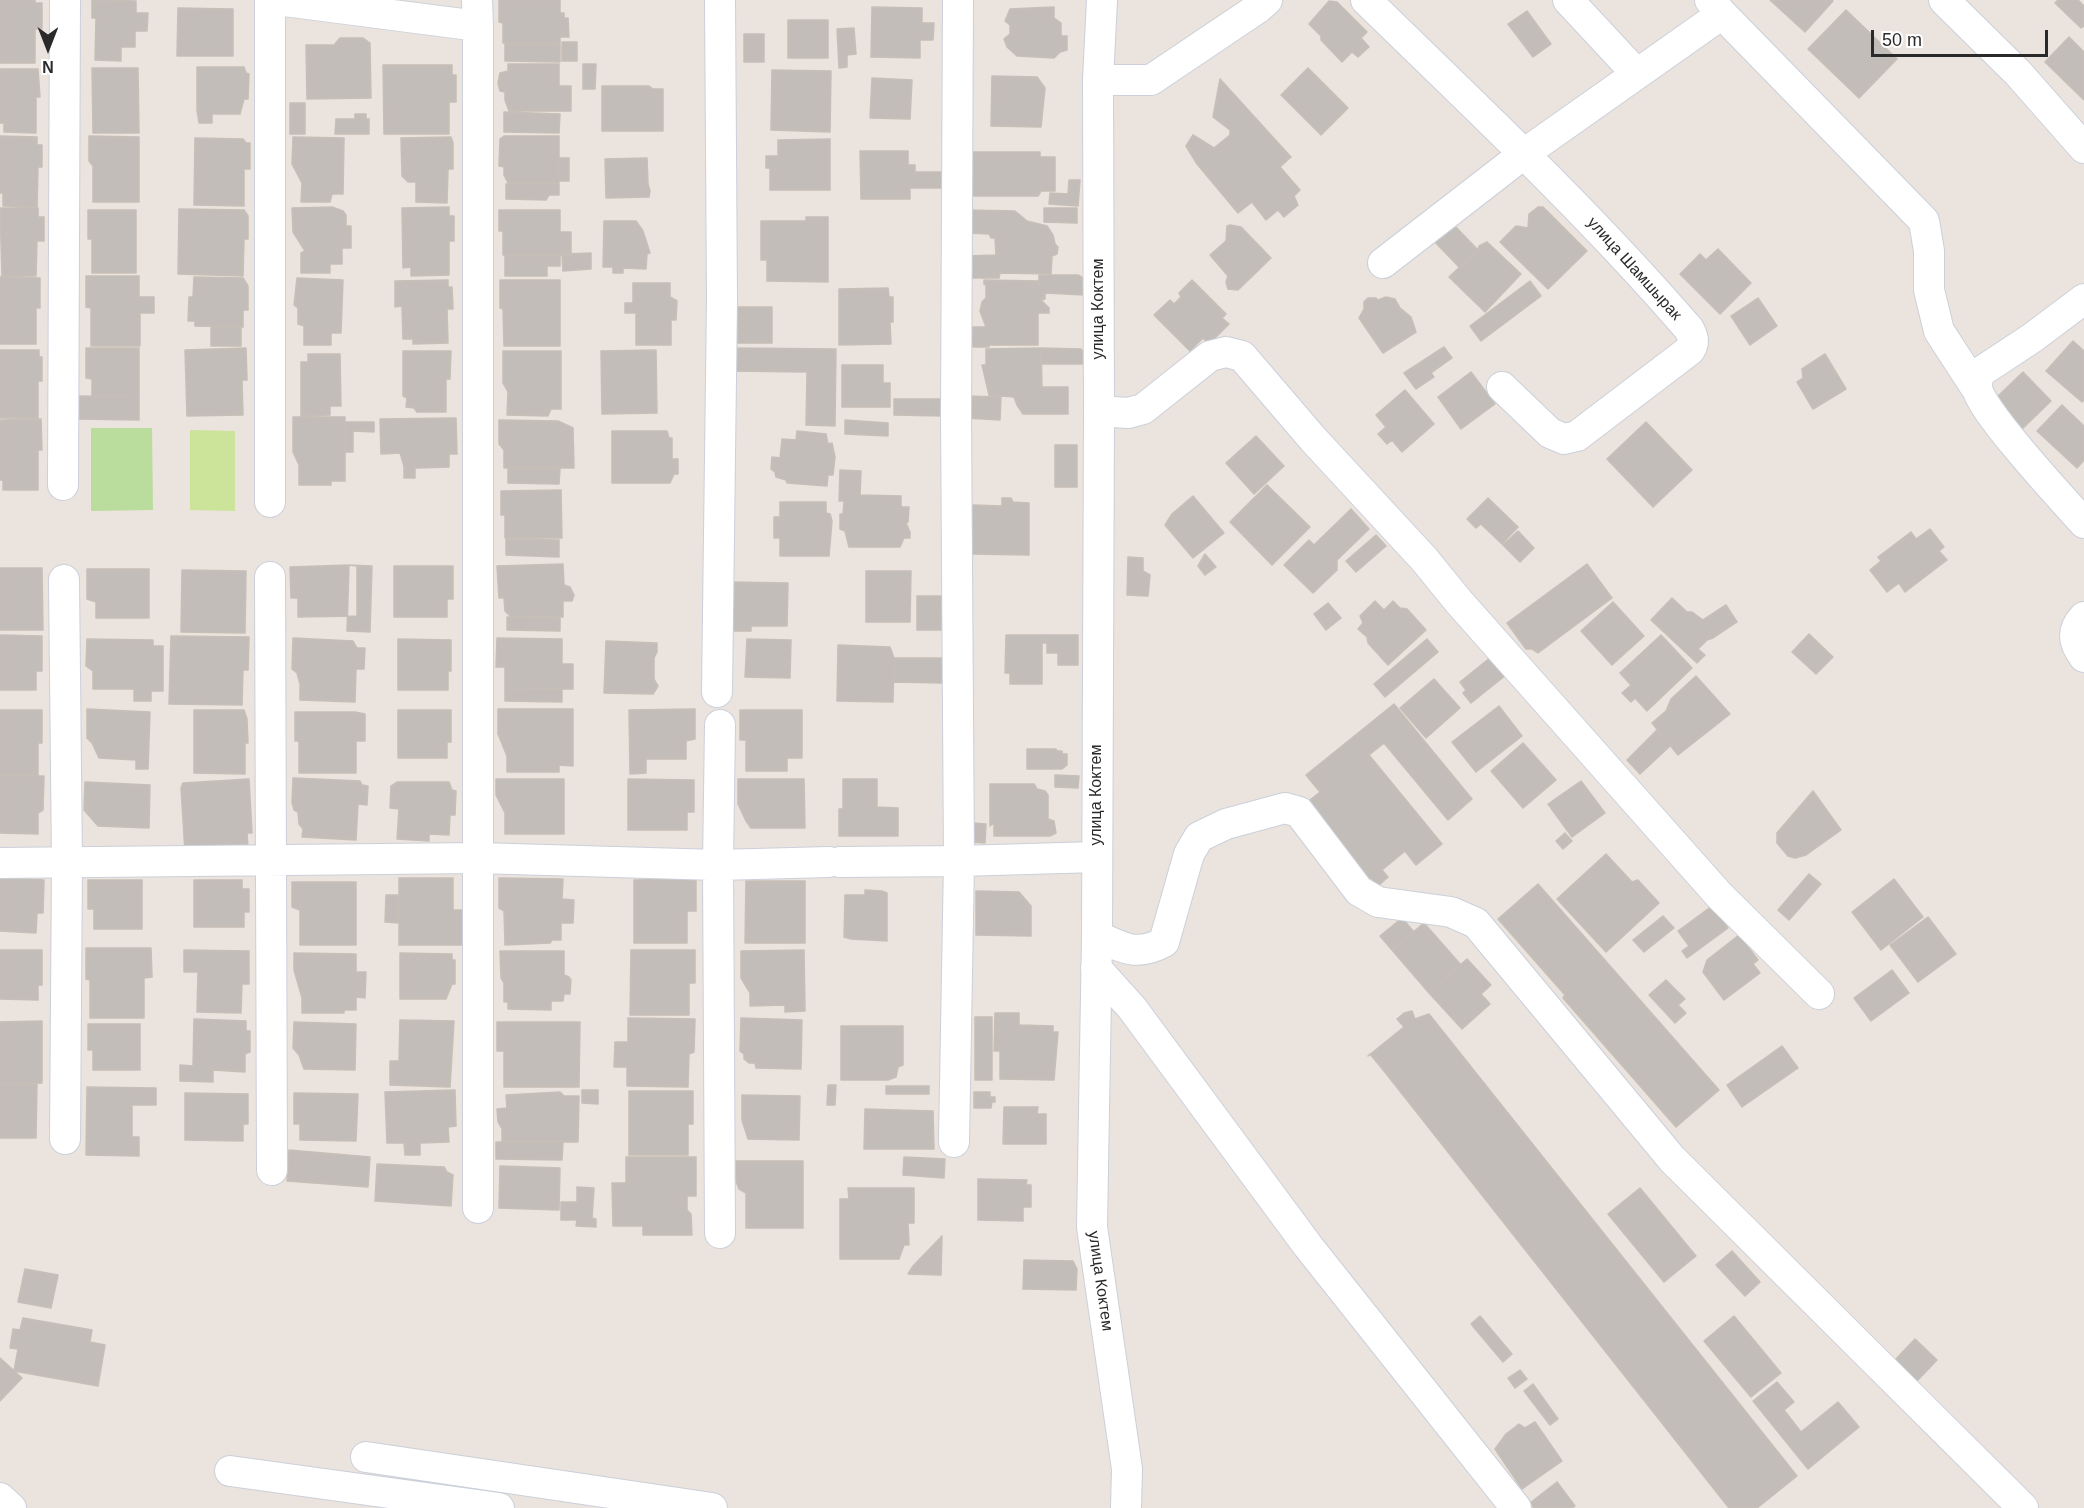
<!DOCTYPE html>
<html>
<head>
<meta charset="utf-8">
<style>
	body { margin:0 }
	#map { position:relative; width:2084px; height:1508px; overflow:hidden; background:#ebe3dd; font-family:Arial,sans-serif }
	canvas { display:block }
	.north { position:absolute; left:18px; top:18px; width:60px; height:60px; -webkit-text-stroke:4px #fff; paint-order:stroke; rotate:180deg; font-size:16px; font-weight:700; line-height:24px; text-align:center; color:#2a2a2a }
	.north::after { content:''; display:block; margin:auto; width:21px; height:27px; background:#2a2a2a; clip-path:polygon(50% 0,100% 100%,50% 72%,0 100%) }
	.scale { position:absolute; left:1871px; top:30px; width:177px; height:27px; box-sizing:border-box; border:3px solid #2a2a2a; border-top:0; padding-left:8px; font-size:18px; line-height:21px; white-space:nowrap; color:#2a2a2a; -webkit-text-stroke:4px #fff; paint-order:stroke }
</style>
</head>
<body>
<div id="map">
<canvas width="2084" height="1508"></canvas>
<div class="north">N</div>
<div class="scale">50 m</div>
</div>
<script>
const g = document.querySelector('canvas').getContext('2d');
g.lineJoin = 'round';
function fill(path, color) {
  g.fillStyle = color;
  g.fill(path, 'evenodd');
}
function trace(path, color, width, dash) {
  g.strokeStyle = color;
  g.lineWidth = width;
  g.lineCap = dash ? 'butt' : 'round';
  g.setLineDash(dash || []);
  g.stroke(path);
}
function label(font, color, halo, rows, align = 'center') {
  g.font = font + ' Arial,sans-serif';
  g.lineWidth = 5;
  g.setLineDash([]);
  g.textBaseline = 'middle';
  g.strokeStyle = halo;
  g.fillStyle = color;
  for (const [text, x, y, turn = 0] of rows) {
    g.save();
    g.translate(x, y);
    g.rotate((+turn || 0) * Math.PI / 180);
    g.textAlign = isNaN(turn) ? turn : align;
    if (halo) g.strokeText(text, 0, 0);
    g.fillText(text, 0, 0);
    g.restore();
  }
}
fill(new Path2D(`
	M91,428H152L153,510L91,511Z`), '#badd9d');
fill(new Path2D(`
	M190,430L235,431V511L190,510Z`), '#cce39a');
const building = new Path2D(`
	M0,0H35V3H42V29H35V63H0Z
	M92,0L136,1V13H148L147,31H135V47H121V61L95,60L96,18H92Z
	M499,0H560V13H564V18H568L569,37H560V43H503V23L499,22Z
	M1770,0H1830L1833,1L1805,32Z
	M2058,0H2078L2084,6V26L2081,28L2055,3Z
	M1329,1L1337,2L1367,32L1361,38L1369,47L1358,57L1352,52L1342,62L1321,40V36L1309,24Z
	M872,7L922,8V23H934L933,40H920V58L871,57Z
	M1054,7V18L1061,23V36H1067V50L1060,52L1054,58L1017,56L1007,47L1004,39L1010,34V25L1005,21L1010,9Z
	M178,8L233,9V56H177Z
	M1846,10L1897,59L1859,98L1808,49Z
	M1527,11L1551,44L1533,57L1508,24Z
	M788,20H828V58H788Z
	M854,28L856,54L847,55V67L839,68L837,29Z
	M744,34H764V62H744Z
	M2069,37L2084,52V100L2045,62Z
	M340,38H363L370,43L371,98L307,99L306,45H334Z
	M562,42H577V61H562Z
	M505,44H560V62L505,61Z
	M508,64H559V86H571V111H509L505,100V92L500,91L498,83L500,73L508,71Z
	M583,64H596L595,89H583Z
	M383,65H452V75H456V102H449V134H384Z
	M197,67H244L246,73L249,74L248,99H244L240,114H212V123H199L197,110Z
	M92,68H138L139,133H93Z
	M1308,68L1348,108L1321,135L1281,95Z
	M0,69H38L40,97H36V133L4,132V123H0Z
	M772,70L831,71L830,132L771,130Z
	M992,76L1037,77L1045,88L1041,127L991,126Z
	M872,78L912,80L910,119L870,118Z
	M1220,79L1291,157L1280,167L1300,190L1294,196L1298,205L1284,217L1278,210L1266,220L1252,202L1238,213L1197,164L1186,146L1193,135L1214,148L1230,135V130L1213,117Z
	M602,86H649L653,89H663V131H602Z
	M290,103H305V134H290Z
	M504,112L560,114L559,133L504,132Z
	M355,114H366V119H369V134H335L336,119H355Z
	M0,136L37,137V145H42V167H38L37,207L3,206V193H0Z
	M89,136L139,137V202H93V166L89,161Z
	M504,136H559V183H508L504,175V167L499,166L500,139Z
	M293,137L344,138L343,194H332L330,202H301L302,183L292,164Z
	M451,137L453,143V169H448L447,203L416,202V182H408L402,176L401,138Z
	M195,138L243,139L246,143H250V169H244V206L194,205Z
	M830,139V190H770V168H766V156H778V140Z
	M860,151H908V165H915V172H944V188H910V199H861Z
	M972,152H1040V157H1055V191H1041L1038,196H972Z
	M559,158H569V181H559Z
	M647,158L648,184L650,191L649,197L606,198L605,159Z
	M1069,180H1080L1078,206L1049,204L1050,193L1068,194Z
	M506,184H559V195H549L546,200L506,199Z
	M332,207L343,211L346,215V226H351V248H342V264H330V273H301V253L305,251L293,232L292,208Z
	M449,207V216H454V241H449V275L411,276V267L403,268L402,208Z
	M1538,207H1543L1587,251L1548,289L1500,242L1516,226L1528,228L1529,214Z
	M0,208H38V217H44V241H37L36,276H2Z
	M1044,208H1077V223L1044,222Z
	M179,209L244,210L248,216V239H244L243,276L178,274Z
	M88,210H136V273H92V239H88Z
	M499,210H560V232H571V255H503V231H499Z
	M967,210L1015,211L1027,221L1047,226L1053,235L1055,244L1058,247L1057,254L1052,256L1051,274L1000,273L999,278H968L966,256L996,255L995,238H991L989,234L967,233Z
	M806,217H828V282L767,281V260H761V221H806Z
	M604,221H636L643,231L650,253L647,254L646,269L623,268V273H613V267H603Z
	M1450,221L1478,250L1460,268L1432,239Z
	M1230,225L1241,227L1271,258L1238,290L1228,289L1226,282L1228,276L1210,255L1226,241L1227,226Z
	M1487,242L1521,274L1485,312L1449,277L1478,250L1479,246Z
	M1718,249L1751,283L1720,314L1680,274L1700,254L1706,260Z
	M591,253V269L563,271L562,254Z
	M505,256H560V266H547V276H505Z
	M1039,275H1078L1085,279V295L1045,293V299L1041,300L1049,308V313H1038V345H989V347H974L965,344L969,327H986L980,311L982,302L986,298V285L984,284V280L1038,281L1037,284L1039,285Z
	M86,276H139V297H154V313H140V346H91V308L86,307Z
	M0,277L40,278V308H36V344H0Z
	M194,277L243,278L248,286V310H243V327L195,326V321H188L189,297H193Z
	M297,278L343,280L341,333H331V345H304V326L298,324V308L294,305Z
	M448,280V287H452L453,309H447L448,343L413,344V339H403L402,306L395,307V281Z
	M500,280H560V346H504L503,309L500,308Z
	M1192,280L1226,314L1222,318L1229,324L1209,344L1203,338L1190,351L1154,315L1170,300L1174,304L1181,297L1179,293Z
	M1530,281L1541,296L1481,341L1470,326Z
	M633,283H670V297L677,301L676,320H671V345H636V313H625V303H633Z
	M888,288L889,297H893V322H890L891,344L839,345V289Z
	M1386,297L1395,299L1400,308L1411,317L1416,332L1383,353L1359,318L1364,309V302L1368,298H1376L1378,300Z
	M1758,298L1777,326L1750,345L1731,316Z
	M734,307H772V343H734Z
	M211,327H241V346H211Z
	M2073,341L2084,351V400L2082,402L2046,371Z
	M1444,347L1452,358L1431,373L1434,377L1416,389L1404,373Z
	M86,348H139V397L92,396V379L86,378Z
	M246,348L247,380H242L243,415L187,416L185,350Z
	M730,348L836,349L835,426L806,425L807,372L730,371Z
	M1041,348L1042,387H1068V414H1023L1017,405L1014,397L989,395L982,365H986V349Z
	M1041,348L1081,349L1087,356L1083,364H1041Z
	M0,350H39V357H42V381H38V418H0Z
	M656,350L657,413L602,414L601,351Z
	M403,351H451L450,379H446V412H417L414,408L406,407L407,398L403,396Z
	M503,351H561V409H551L548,416L507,415L508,392L503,383Z
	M308,354H340L341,406H330V415L301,416V362H308Z
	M1825,354L1846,389L1813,409L1797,382L1803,378L1802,369Z
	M842,365H883V383H890V407H842Z
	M1471,372L1495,404L1461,429L1438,397Z
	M2023,372L2051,401L2022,429L1994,400Z
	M1405,390L1434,424L1402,452L1392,440L1387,444L1378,434L1386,427L1376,415Z
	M78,396L139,397V420L77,419Z
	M966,396L1001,397L1000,420L965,418Z
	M894,399H943V416L894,415Z
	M2062,405L2084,426V460L2077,468L2037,431Z
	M293,417H345V481H331V485H299V465L293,452Z
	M456,418L457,454H449V467L415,468V478H404V466L400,453L381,454L380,419Z
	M41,419L42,450H38V490H3V480H0V420Z
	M499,420L558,421L573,428L574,468H504V450L499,444Z
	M845,420L888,423V436L845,434Z
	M345,422H374V432L353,431V452H345Z
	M1646,422L1692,470L1653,507L1607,459Z
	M612,431H667L669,438H672V459H678V474H674L670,483H612Z
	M797,431L826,434L828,444L832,443L835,457L833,475H828L827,486L787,483L786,480L776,477L775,472L771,469L772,457L780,458L782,439L796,440Z
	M1256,436L1284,466L1254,494L1226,463Z
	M1055,445H1077V487H1055Z
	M508,468L560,469L559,484L508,483Z
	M840,470L861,471L860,495L901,496V507H909L908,522L906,523L910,532V538H904L900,547H849L845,531L840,529V514H843L844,501H839Z
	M1267,485L1310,527L1272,565L1230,522Z
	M561,490L562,538H505V515H501V491Z
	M1193,496L1224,533L1193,558L1165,525L1172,514Z
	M1002,498H1011L1013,502L1029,503V555L972,554L973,505L1002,506Z
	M1488,498L1518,527L1502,544L1481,524L1476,528L1467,519Z
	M780,502H826V513L830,514L832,521L829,556H780V538H774V517H780Z
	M1351,509L1369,529L1337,560V570L1313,593L1284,565L1309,540L1314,545Z
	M1930,529L1944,547L1939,551L1947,560L1905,592L1899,583L1887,592L1870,570L1881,561L1878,557L1911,532L1916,539Z
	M1518,531L1534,548L1520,562L1503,545Z
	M1376,535L1386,546L1356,572L1346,561Z
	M506,539L559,540V557L506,555Z
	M1205,554L1216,567L1205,575L1198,566Z
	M1128,557L1143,558V571L1150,575L1148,596L1127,595Z
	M563,564L564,585L570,587L574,595L572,601H563V617L510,616L505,611L504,598H499L497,566Z
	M1587,564L1612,598L1538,653L1532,649H1526L1507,623Z
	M349,565L357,566V616L298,617V598H291L290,567Z
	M349,565L372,566L370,632L347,631Z
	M394,566H453V599H447V617H394Z
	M0,568H42L43,630H0Z
	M87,569H149V618H96V602L87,599Z
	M182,570L246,571L245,633L181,632Z
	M866,571H911L910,622H866Z
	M731,582L788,583L787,626H751V631H730Z
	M917,596H943L942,630H917Z
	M1672,598L1687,612H1692L1703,620L1726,605L1737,622L1713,638L1707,640L1698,649L1705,655L1697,663L1651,620Z
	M1375,601L1384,610L1393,601L1400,608L1407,609L1426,630L1388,665L1368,643L1367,637L1358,629L1363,623L1360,616Z
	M1613,602L1644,636L1612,665L1581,631Z
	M1328,603L1341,618L1326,630L1314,614Z
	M507,617L560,618V631L507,630Z
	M1809,634L1833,657L1816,674L1792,652Z
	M0,635L42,636V671H36V690H0Z
	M1006,635H1042V684H1010V673H1005Z
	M1042,635H1078V665H1058V653H1047V643H1043Z
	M1661,635L1692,668L1647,711L1635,698L1631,702L1622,693L1631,685L1620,673Z
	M171,636L249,637L248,670H243L242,705L169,704Z
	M293,638L353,641L357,648H365L364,669H356L355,702L300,700V684L297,673L292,669Z
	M497,638L562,639V664H573V689L505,688V667H496Z
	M87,639L153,640V646H163V691H151V701H134V689H93V671L86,666Z
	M398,639L451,640V671H448V690H398Z
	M747,639L791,640L790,678L745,677Z
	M1427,639L1438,652L1385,697L1374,684Z
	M606,641L657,643V652L654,658V679L658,686L653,694L604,693Z
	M838,645L890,647L894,658L893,702L837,701Z
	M1491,657L1506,675L1471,703L1463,693L1466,690L1460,682Z
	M894,658H943L942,683L894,682Z
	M1696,676L1730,714L1678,755L1652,723L1666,711L1671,699Z
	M1434,679L1460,708L1426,738L1400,708Z
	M505,688L562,689V702L505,701Z
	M1394,704L1472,799L1448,820L1384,743L1369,755L1442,844L1416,865L1405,851L1382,870L1388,877L1378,886L1371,878L1367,881L1305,804L1320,792L1306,775Z
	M1499,706L1522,736L1476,772L1452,742Z
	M87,709L150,712L148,769H136V760L99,758L92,743L87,738Z
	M498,709H573V766L559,765V772H507V756L498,734Z
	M695,709V739L686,741V759H646V773L630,774L629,710Z
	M0,710H42V743H38V775H0Z
	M194,710H244L247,719L248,743H245V774L194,773Z
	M398,710H451V742H447V758H398Z
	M740,710H802V758H787V771H746V740H740Z
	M295,712H355L365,714V741H356V773H299V741H295Z
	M1657,730L1671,745L1640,774L1627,760Z
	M1523,743L1556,780L1523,808L1491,771Z
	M1027,749H1056L1057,751H1062V754H1067V765L1062,769H1027Z
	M1055,775L1079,776L1078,788L1055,787Z
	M0,776H44L43,810L38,813V834L0,833Z
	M293,778L360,781L362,785L368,786L367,805L358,804L356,840L302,837L303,829L299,824L298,812L294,810L292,802Z
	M249,779L252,833H247L248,848L185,852L181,788L183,783Z
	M496,779H564V834H505V813L496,795Z
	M628,779L694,780V812H687V830H628Z
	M738,779H804L805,828H751L746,821L738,804Z
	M843,779H877V807L898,808V836H839V809H843Z
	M1581,781L1605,813L1572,837L1548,804Z
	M85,782L150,785L149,828L98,826L84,810Z
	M397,782H449L452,790L456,791L455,815H450L449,835L429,834V841L397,839L399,809L390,808L391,786Z
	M990,784H1034L1037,789L1045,791L1048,795V819L1054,821L1056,833L1050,836H994V823L990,826Z
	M1813,791L1841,830L1806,855L1795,858L1788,856L1777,843V833Z
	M973,823L986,824L985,843L971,842Z
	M1565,833L1572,841L1563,849L1556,841Z
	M1606,854L1632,882L1638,880L1659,903L1606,952L1557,899Z
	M1809,874L1821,884L1789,920L1778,910Z
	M0,878L44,880L43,913H37L36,933L0,931Z
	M399,878H453V910H462L463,945H399Z
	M499,878L563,879L562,899L574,900L573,923H561V940H552L550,943L505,945L504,911L499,908Z
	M696,879V911H687V943H634V880Z
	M1894,879L1923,917L1881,950L1852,912Z
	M88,880H142V929H94V909H88Z
	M194,880H242V889H249V912H244V927H194Z
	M746,881H805V943H745Z
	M292,882H356V945H300V910L292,907Z
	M1538,884L1719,1090L1676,1127L1563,998L1565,995L1498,919Z
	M865,890L882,891L887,893V941L851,939L844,937L845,895H865Z
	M976,891L1019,892L1031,906V936L976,935Z
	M386,895H399V923L385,922Z
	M1712,906L1728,928L1687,958L1682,951L1689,946L1678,931Z
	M1663,916L1674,928L1644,952L1633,940Z
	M1928,917L1956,954L1918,982L1890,945Z
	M1402,918L1414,932L1392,950L1380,936Z
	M1424,923L1461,965L1429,993L1392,950Z
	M1739,935L1758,960L1753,964L1760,973L1724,1000L1703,972L1707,960Z
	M86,948H151L152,977L144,978V1018H90V980L86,979Z
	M0,950H42V985H38V1000L0,999Z
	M184,950L249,951V984H242L241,1013L197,1012L198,972H184Z
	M631,950H695V983H689V1015H630Z
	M804,950L805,1011L785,1012V1005L750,1006V993L741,978V951Z
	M500,951H564V975L569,977L571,980L570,994H564L563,1001H551V1010L508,1009V1002H504V983L501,978Z
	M294,953L356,954V972H366L365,998L356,997V1010H344V1013H302V998L294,970Z
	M400,953L452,954V960H455V984H452L446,999H400Z
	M1467,959L1491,985L1481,994L1490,1004L1462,1029L1429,993Z
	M1892,970L1909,993L1871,1021L1854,998Z
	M1666,980L1685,999L1678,1005L1686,1013L1675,1023L1649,995Z
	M1412,1011L1415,1019L1429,1014L1797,1476L1757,1508H1729L1384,1071L1370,1054L1368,1056L1404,1027L1397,1019L1404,1013Z
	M995,1013H1019V1025L1053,1026V1032H1058L1054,1080L1000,1079V1051H994Z
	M975,1017H992V1080H975Z
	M628,1018L695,1019L694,1052L689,1054L688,1087L627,1086V1067H614L615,1042H628Z
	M741,1018L802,1020L801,1069L756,1068L755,1063H749L744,1059V1054L740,1051Z
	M194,1019L246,1021V1031H250V1052L245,1054V1072L213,1070V1082L180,1081V1065L193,1066Z
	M400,1020L454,1021L450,1087L390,1085V1061H399Z
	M42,1021V1083L0,1084V1022Z
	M294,1022L356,1024L355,1070L304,1069L299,1055L293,1048Z
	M497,1022H580L579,1087H504V1051H497Z
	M88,1024H140V1070H93V1050H88Z
	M841,1026H903V1065L898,1067L896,1077L888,1080H841Z
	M1782,1046L1798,1068L1742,1107L1727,1085Z
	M0,1084H37L36,1138H0Z
	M828,1085H836L835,1105H827Z
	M886,1086H929V1094H886Z
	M87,1087L156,1088V1105H132V1137H139V1156L86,1155Z
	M455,1090L456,1126L448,1127L449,1142L420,1143V1155H405L404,1143H387L385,1092Z
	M582,1090H598V1104L582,1103Z
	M629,1091H693V1124H688V1155H629Z
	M560,1092L564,1096H579L578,1142L502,1141V1129L498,1122L497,1109L507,1108L506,1095Z
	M974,1092H990V1097H995V1102H992L991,1108H974Z
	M185,1093L248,1094V1124H243V1141L185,1140Z
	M294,1093L358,1094L356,1141L300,1140V1124H294Z
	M742,1095L800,1096L799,1140L748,1139L742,1120Z
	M1004,1107H1038L1037,1114H1046V1144H1003Z
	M865,1109L933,1111L934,1149H864Z
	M496,1142H563L562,1160L496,1159Z
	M289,1150L370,1157L368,1187L287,1181Z
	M626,1157H696V1196H687V1210L691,1214L692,1235H643V1226H613L612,1183H626Z
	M904,1157L945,1159L944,1178L903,1175Z
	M736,1161H803V1228H746V1193L739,1189L736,1181Z
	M377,1164L444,1167L447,1172L453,1175L451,1206L375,1201Z
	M500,1166L560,1168L559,1210L499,1208Z
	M978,1179L1027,1180L1026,1185H1031V1207H1023V1221L978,1220Z
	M577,1187L594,1188L592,1218L596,1219V1227L576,1226L577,1220H561V1202H577Z
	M848,1188H914V1223H908L909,1245H904L899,1259H840V1199H849Z
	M1640,1188L1696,1256L1664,1282L1608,1214Z
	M942,1236L941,1275L908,1274L913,1266Z
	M1732,1251L1760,1282L1745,1296L1716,1265Z
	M1024,1260L1073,1261L1077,1269L1076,1290L1023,1289Z
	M25,1269L58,1275L51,1308L18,1302Z
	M1480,1316L1512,1354L1503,1362L1471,1324Z
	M1734,1316L1781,1373L1751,1397L1704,1341Z
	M23,1318L92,1330L90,1342L105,1345L98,1386L14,1371L18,1349L10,1348L13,1329L20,1330Z
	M1915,1339L1937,1360L1915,1383L1893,1362Z
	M0,1358L22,1378L0,1401Z
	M1520,1370L1527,1379L1515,1388L1508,1378Z
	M1777,1382L1794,1402L1784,1410L1801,1432L1838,1402L1859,1427L1808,1469L1753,1401Z
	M1533,1384L1558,1419L1550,1425L1524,1391Z
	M1535,1422L1562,1461L1522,1489L1495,1449L1506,1434L1519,1424L1525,1428Z
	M1557,1482L1575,1506L1572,1508H1534L1530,1503Z`);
fill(building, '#c3bdb9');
trace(building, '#c6bfb7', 1.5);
const minor = new Path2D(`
	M277,0L478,26L477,0
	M1102,0L1098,80H1151L1258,8L1267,0
	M1366,0C1476,107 1588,212 1689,329C1693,337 1695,342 1690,350L1577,436L1564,439L1550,433L1502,387
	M1568,0L1637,74
	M1944,0L2018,73L2084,148
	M1722,14L1924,221L1929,251V290L1939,331L1976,388
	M478,26V1208
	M1098,80L1099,411L1097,936L1092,1227L1127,1469L1126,1508
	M1383,263L1525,153L1722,14L1710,0
	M2084,299L2032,338L1979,373C1979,377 1976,383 1977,387C1977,407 2066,503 2084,523
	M1099,411L1128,413L1143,409L1210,356L1226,352L1242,356L1313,439L1424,559L1459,602L1719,895L1819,994
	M63,485L65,0
	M270,502V0
	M270,577L272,1170
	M64,580L67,863L65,1139
	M2084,617C2071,631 2073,642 2084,657
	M717,692L722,299L720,0
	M840,862L959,861L956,414L958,0
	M0,863L478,858L718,865L829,862
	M1097,936C1123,948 1137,957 1164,942L1189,854L1199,837L1226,824L1285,808L1299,812L1359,891L1378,902L1451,912L1476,923L1672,1159L2023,1508
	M1096,968L1132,1008L1308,1246L1516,1508
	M954,1142L959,861L1097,857
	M720,1233L718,865L720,725
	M366,1457L712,1508
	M230,1471L499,1508
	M0,1498L11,1508`);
trace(minor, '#cbd0da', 32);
trace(minor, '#fff', 30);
label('16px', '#2a2a2a', '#fff', [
	["улица Шамшырак",1634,269,48],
	["улица Коктем",1099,309,-90],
	["улица Коктем",1097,795,-90],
	["улица Коктем",1100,1281,82]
]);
</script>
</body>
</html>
